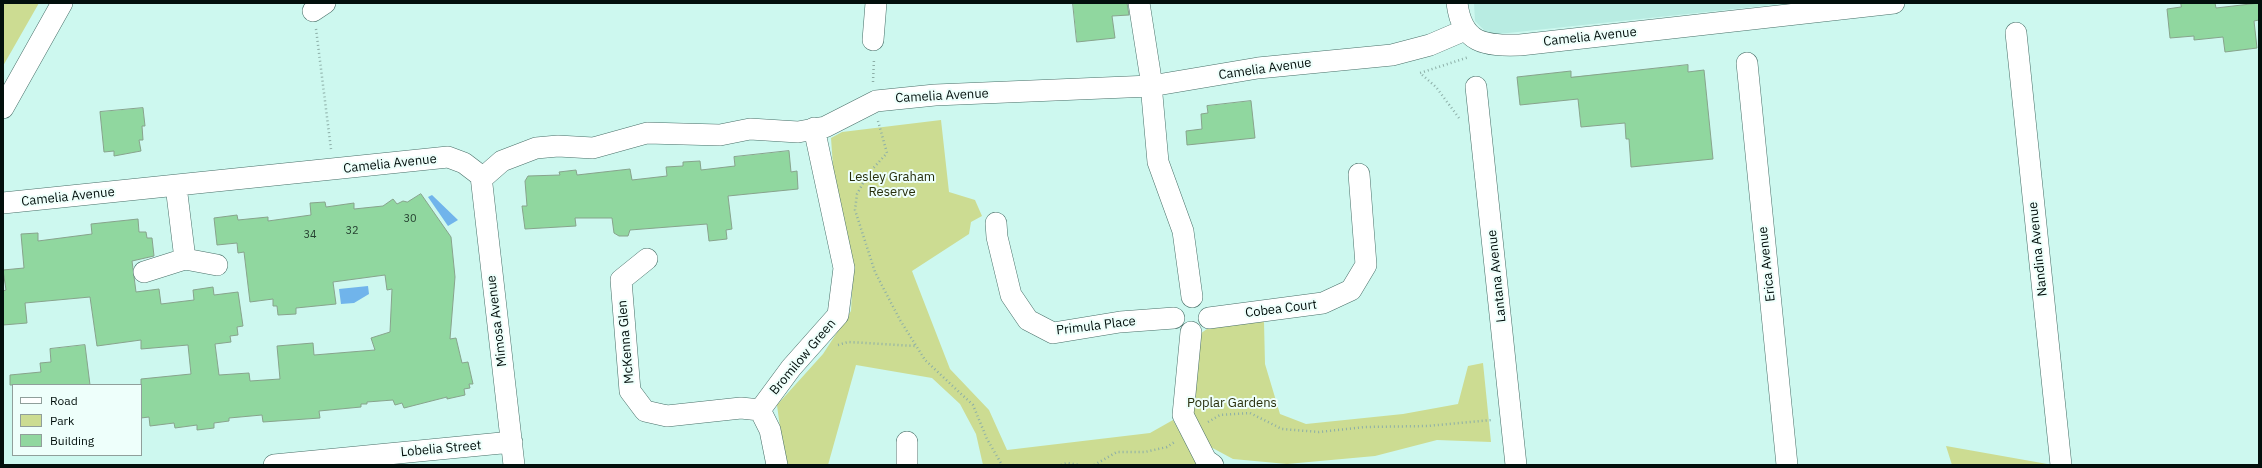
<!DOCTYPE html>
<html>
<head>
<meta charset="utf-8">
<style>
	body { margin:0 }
	#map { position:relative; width:2262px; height:468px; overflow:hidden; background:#cdf8ef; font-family:"IBM Plex Sans",sans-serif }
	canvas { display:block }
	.frame { position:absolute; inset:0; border:4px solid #020f0c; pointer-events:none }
	.legend { position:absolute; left:12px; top:384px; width:130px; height:72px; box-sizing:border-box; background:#eefffb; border:1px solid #909f9b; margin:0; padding:5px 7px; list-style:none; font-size:12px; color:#020f0c }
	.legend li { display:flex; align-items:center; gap:8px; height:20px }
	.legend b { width:20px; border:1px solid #909f9b }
</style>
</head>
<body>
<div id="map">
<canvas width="2262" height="468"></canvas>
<div class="frame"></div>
<ul class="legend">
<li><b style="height:5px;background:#fff"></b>Road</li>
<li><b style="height:11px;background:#ccdc92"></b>Park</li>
<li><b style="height:11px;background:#90d79f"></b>Building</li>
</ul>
</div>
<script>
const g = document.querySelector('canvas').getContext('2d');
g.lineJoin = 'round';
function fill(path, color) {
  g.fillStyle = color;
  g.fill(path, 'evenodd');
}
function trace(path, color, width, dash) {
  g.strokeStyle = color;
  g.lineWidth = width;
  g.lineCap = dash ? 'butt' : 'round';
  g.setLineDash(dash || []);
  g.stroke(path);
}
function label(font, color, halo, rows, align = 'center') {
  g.font = font + ' "IBM Plex Sans",sans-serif';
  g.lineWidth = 4;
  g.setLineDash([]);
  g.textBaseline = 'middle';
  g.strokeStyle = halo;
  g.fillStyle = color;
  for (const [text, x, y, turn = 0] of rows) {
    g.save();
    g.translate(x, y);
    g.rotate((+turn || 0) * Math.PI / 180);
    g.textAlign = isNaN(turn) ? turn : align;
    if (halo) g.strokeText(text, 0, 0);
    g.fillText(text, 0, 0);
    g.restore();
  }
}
fill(new Path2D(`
	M1474,3H1791L1489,35L1475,21Z`), '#b8ece2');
fill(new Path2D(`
	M3,3H39L3,66Z
	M941,120L949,192L975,200L982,216L971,222L969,234L912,271L950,369L989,410L1007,450L1150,433L1173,420L1197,461L1202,465H983L976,434L960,404L932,378L856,365L828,465H785L777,405L823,354L851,311L853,273L834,181L831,138L842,132Z
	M1264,322L1265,364L1280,414L1306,424L1403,414L1458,404L1468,366L1483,363L1491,442L1437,440L1375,456L1287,464L1233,459L1207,445L1189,414L1190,341L1214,324Z
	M1946,446L2053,465H1952Z`), '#ccdc92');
fill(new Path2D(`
	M432,195L458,220L448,226L428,197Z
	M368,286L369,294L354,303L341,304L339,289Z`), '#70b4eb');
const building = new Path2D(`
	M1073,3H1127L1129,15L1112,16L1115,38L1077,42Z
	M2181,3H2215L2216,8L2259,3V20L2254,21L2257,48L2225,52L2223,37L2194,40V36L2170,38L2167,9L2181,7Z
	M1688,65V72L1704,70L1713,159L1631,167L1629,139H1626L1625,123L1581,127L1578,99L1520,105L1517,77L1571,71V77Z
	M1251,101L1255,138L1187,145L1186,131L1202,129L1201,114L1208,113L1207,106Z
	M143,108L145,126H142L143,140H139L141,151L114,156V151L104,152L100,112Z
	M789,151L791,172L797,171L798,189L728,196L732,229L726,230L727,239L709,241L707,224L630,230L628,236H619L614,233L612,218H575L576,226L525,229L522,206H527L525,181L528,176L560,175L559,172L576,170L577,175L630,169L632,180L667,176L666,167L683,166V162L700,161L701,170L735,166L734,157Z
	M421,194L451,237L455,277L450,339L456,338L462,363L468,362L473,384H469L470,388L464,389L465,395L447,399V397L404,408L402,403L395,405L393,400L367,402V404H361V407L319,411L320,418L263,422L262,415L229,418V421L214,423V428L197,430V425L175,428L174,423L150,426L149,417L141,418V379L191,374L188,345L141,349V340L97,346L90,297L25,303L27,323L3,325V291L6,290L3,270L24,268L21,234L38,233V241L92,234L91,224L138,219L139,232H146L147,238H152L154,256L132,261L136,292L159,289L161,304L194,300L193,290L213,287L214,295L238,292L243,326L237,327L238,335L230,336L231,342L215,344L219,375L249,373L250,381L280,379L277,346L313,343L314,355L375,350L371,338L390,332L392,289L387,290L385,275L333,282L336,304L296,308V314L278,315L277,306H273V299L250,302L244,252L238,253L237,243L217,245L214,218L237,215L238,220L268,217V221L311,215L310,203L325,202L326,207L354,203V209L383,206L393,199L397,204L403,201L407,202Z
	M85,345L90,385H10V375L41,372L40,363L51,362L50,349Z`);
fill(building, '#90d79f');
trace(building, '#87a38c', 1);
const minor = new Path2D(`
	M1139,3L1150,73L1158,162L1183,231L1192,297
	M1457,3C1462,44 1485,46 1520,45L1894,3
	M313,11L325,3
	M2016,33L2061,465
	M873,40L876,3
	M1747,63L1787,465
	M1476,87L1516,465
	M3,108L62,3
	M481,176L514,465
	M3,203L448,157L464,163L481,176L486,175L502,161L536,148L558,146L593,148L647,133L720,135L750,129L798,132L825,127L876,101L935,95L1151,86L1258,68L1392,55L1430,45L1465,30
	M996,223L997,237L1011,295L1028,320L1053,333L1120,322L1174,318
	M185,259L217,265
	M647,259L621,280L630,391L645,411L667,416L741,408L760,410
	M144,272L185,259L176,186
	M1209,318L1323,303L1351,290L1366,265L1359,174
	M1191,332L1183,415L1206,460L1213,465
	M907,442V465
	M274,465L512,442
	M777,465L770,430L760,410L791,368L838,315L844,268L814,128`);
trace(minor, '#486f68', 22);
trace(new Path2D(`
	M316,29L331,149
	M873,82L874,59
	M1459,118L1436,87L1420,73L1469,57
	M878,121L887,153L868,174L857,194L855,210L875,272L900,320L925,360L973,405L987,439L1002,465
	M838,345L848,342L916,346
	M1208,422L1220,415L1250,413L1282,429L1319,432L1365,427L1427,426L1492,420
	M1061,465L1067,463L1079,465
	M1094,465L1117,452H1145L1167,447L1176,441`), '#8caea7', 2.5, [1, 3]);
trace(minor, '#fff', 21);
label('11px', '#264131', null, [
	["30",410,219],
	["32",352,231],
	["34",310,235]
]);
label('13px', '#020f0c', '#eefffb', [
	["Camelia Avenue",1590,37,-6],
	["Camelia Avenue",1265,69,-8],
	["Camelia Avenue",942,96,-3],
	["Camelia Avenue",390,164,-6],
	["Camelia Avenue",68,197,-6],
	["Nandina Avenue",2038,249,-96],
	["Erica Avenue",1767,264,-96],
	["Lantana Avenue",1497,276,-96],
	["Cobea Court",1281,309,-7],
	["Mimosa Avenue",497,321,-97],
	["Primula Place",1096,326,-7],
	["McKenna Glen",626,342,-95],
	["Bromilow Green",803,357,-50],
	["Lobelia Street",441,449,-5]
]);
label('13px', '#262d0a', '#eefffb', [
	["Lesley Graham",892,177],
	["Reserve",892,192],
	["Poplar Gardens",1232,403]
]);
</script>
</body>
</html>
